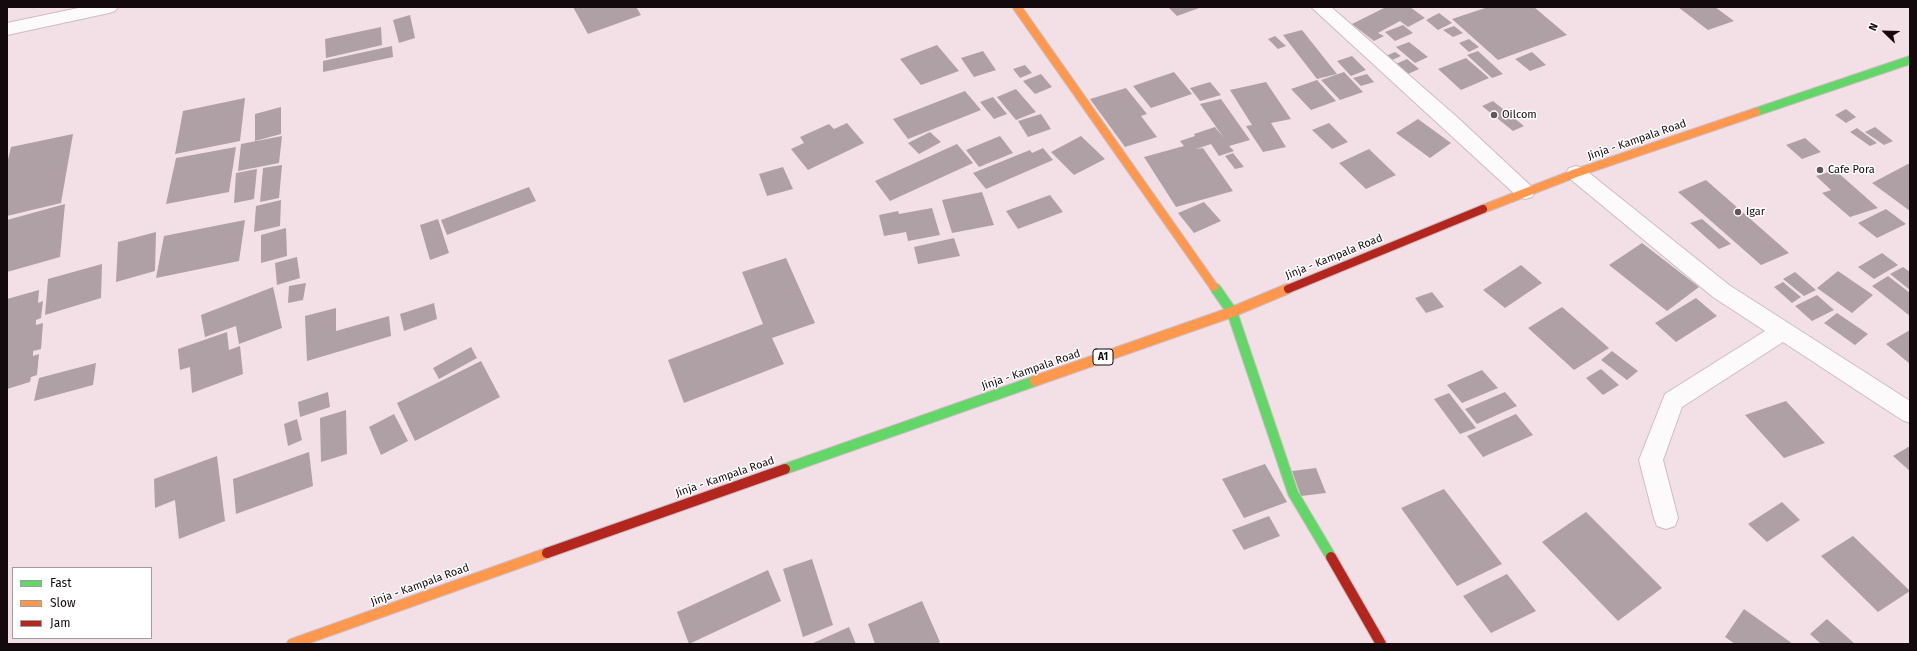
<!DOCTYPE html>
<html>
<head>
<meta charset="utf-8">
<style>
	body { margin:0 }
	#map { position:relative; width:1917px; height:651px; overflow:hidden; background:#f3e0e6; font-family:"Fira Sans",sans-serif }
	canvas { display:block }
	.frame { position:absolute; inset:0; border:8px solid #14090d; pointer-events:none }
	.legend { position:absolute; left:12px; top:567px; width:140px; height:72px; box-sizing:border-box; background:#fff; border:1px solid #a19d9e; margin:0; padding:5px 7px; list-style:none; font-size:12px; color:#14090d }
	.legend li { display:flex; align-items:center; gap:8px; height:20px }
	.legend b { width:20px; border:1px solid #a19d9e }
	.north { position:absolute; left:1865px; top:12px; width:40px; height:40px; -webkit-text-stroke:3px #fff; paint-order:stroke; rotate:293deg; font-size:11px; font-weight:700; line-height:16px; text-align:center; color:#14090d }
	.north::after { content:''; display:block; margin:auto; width:14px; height:18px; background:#14090d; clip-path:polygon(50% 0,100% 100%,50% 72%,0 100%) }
</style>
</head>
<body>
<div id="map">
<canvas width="1917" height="651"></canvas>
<div class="frame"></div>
<ul class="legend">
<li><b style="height:5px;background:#63d668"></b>Fast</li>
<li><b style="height:5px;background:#ff974d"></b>Slow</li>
<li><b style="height:5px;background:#b3261e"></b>Jam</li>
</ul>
<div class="north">N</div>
</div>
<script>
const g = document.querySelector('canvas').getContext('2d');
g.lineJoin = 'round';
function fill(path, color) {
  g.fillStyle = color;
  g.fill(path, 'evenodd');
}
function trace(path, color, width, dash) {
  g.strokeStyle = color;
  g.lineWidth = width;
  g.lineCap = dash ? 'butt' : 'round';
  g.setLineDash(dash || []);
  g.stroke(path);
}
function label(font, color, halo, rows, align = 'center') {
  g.font = font + ' "Fira Sans",sans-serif';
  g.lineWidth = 3;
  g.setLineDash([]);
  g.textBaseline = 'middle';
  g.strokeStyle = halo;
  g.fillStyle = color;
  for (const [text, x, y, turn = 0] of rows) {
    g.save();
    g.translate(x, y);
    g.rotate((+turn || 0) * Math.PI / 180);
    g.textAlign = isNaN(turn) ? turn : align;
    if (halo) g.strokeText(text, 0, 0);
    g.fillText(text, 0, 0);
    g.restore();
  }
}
fill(new Path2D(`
	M573,7H636L641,15L588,34Z
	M1168,7H1202L1177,16Z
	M1386,7H1410L1425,18L1408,27L1400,21L1378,33L1384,36L1374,41L1352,24Z
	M1488,7H1534L1567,35L1498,60L1452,19Z
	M1678,7H1715L1734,21L1708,30Z
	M1439,13L1452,23L1438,30L1426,20Z
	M410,15L415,38L399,43L393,20Z
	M1403,25L1413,33L1395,41L1385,32Z
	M1454,26L1463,33L1453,37L1443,30Z
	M381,27L382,45L326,58L325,39Z
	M1302,30L1337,74L1317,79L1283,35Z
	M1275,36L1286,46L1278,49L1268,39Z
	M1469,39L1479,47L1469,52L1459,43Z
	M1409,42L1428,57L1415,63L1396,47Z
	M937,45L959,71L921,85L900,59Z
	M392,46L393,57L323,72V61Z
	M983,51L996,70L974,77L961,58Z
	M1478,51L1503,74L1492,78L1467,55Z
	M1395,52L1401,56L1392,60L1386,56Z
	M1532,52L1546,65L1530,71L1515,59Z
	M1352,56L1366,70L1351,76L1337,61Z
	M1466,58L1489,78L1461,90L1438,69Z
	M1407,59L1419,69L1408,74L1396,64Z
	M1025,65L1032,73L1020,78L1013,69Z
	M1174,72L1192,94L1151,108L1133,86Z
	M1344,72L1363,92L1340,100L1321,80Z
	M1041,74L1052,87L1035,94L1023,81Z
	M1367,74L1374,82L1361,86L1353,78Z
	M1317,80L1336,101L1311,110L1291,89Z
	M1210,82L1221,95L1200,101L1190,88Z
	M1266,82L1291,119L1271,123L1286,147L1263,152L1246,126L1252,125L1230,90Z
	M1126,88L1147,114L1141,116L1157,137L1125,147L1090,99Z
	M1016,89L1036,112L1016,120L997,97Z
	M965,91L981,110L908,139L893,119Z
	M993,97L1007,114L994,119L980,102Z
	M245,98L240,141L175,154L183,111Z
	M1221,99L1250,140L1229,146L1234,151L1219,156L1211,144L1196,149L1203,148L1233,191L1176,207L1144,157L1184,146L1180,141L1195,136L1194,134L1215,127L1224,138L1200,104Z
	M1493,101L1524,126L1513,131L1482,106Z
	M281,107V134L255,141V114Z
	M1846,109L1856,117L1846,123L1835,115Z
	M1041,114L1051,129L1028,137L1018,121Z
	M1418,119L1451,143L1430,158L1396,133Z
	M847,123L864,143L808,170L791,149L804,143L800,137L829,124L834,129Z
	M1329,123L1348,142L1332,149L1312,130Z
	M1875,127L1893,141L1884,145L1865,132Z
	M1857,128L1877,143L1870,146L1850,132Z
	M930,132L941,142L919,154L908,143Z
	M73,134L61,203L7,216V164L11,147Z
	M282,136L279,163L238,171L241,144Z
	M1000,136L1013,153L979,167L966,150Z
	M1081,136L1105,159L1074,175L1051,152Z
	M1805,138L1821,152L1802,159L1786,145Z
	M957,144L973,163L890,201L875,181Z
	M236,147L229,192L166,204L176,158Z
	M1043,148L1053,160L986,189L973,173L1030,150L1032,153Z
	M1369,149L1396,175L1366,189L1339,163Z
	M1233,153L1244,167L1235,169L1225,156Z
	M1910,163V211L1872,183Z
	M282,165L279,198L260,202L263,168Z
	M783,167L793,189L767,196L759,174Z
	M257,169L254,199L234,203L236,173Z
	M1835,170L1878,208L1850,217L1822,193L1831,190L1816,176Z
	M1706,180L1789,253L1761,265L1678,192Z
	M529,187L536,201L447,235L441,220Z
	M982,192L994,225L952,233L942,200Z
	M1050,195L1063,212L1018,229L1006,211Z
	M281,200L280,226L254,232L256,206Z
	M1204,202L1221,221L1194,233L1178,213Z
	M65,204L60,257L7,272V220Z
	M932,208L940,235L908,241L906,232L884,236L879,215L898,211L899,214Z
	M1886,209L1906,224L1877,238L1858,223Z
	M438,219L449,253L430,260L420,225Z
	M1702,219L1731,244L1719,249L1690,223Z
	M245,220L239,261L156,278L164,236Z
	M286,228L287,256L261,263V235Z
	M156,232L155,271L116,282L118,242Z
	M954,238L960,256L918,264L914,247Z
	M1642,243L1699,287L1667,311L1609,265Z
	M1882,253L1898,265L1874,279L1858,267Z
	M297,257L300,278L277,285L275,263Z
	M786,258L815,323L772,338L784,364L684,403L668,360L763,324L742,272Z
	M102,264L101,298L45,315L48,279Z
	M1521,265L1542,283L1505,308L1483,290Z
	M1903,267L1910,272V290L1890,274Z
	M1838,271L1873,295L1852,313L1817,288Z
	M1795,272L1816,290L1804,296L1783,279Z
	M1888,276L1910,293V316L1872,286Z
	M1783,282L1801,297L1792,303L1774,287Z
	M306,283L303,300L288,303L289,286Z
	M273,287L282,328L239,344L236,326L205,337L201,315Z
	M39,290L38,303L43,301L41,318L36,320V325L43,323L41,349L33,351V356L39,354L37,375L31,377L30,382L7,389V299Z
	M1432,292L1444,307L1426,313L1415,298Z
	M1817,295L1834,310L1812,321L1795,306Z
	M1696,298L1717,316L1676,342L1655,323Z
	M434,303L437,319L404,331L400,314Z
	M1562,307L1609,348L1574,370L1528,328Z
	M336,308V331L389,316L391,336L307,361L305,316Z
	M1837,313L1868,334L1855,345L1824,323Z
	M1910,330V364L1886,344Z
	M227,332L229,350L240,346L243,374L192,393L190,367L180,370L178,349Z
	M471,347L477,358L439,379L433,368Z
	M1612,351L1638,371L1627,380L1601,360Z
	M481,361L500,397L415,441L397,403Z
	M96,363L93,385L34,401L39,378Z
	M1601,369L1619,385L1603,395L1586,378Z
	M1482,370L1498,388L1462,403L1447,385Z
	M328,392L330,407L300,417L298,402Z
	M1505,392L1517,406L1477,424L1465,409Z
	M1449,393L1476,428L1460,434L1434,399Z
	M1786,401L1825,443L1784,458L1745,415Z
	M346,410L347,454L321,462L320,418Z
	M394,414L408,441L381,455L369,427Z
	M1516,414L1533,435L1483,457L1467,436Z
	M297,419L302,440L288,446L284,424Z
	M1910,446V471L1893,456Z
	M309,452L313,486L236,514L233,479Z
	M217,456L225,521L179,539L175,500L155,508L154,479Z
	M1265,464L1287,502L1244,518L1222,479Z
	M1316,468L1326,493L1301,496L1292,471Z
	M1444,489L1502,564L1457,586L1401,508Z
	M1782,502L1800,520L1767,542L1748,524Z
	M1586,512L1662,588L1618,621L1542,542Z
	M1269,516L1280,536L1244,550L1232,530Z
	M1853,536L1910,591L1878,612L1821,556Z
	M812,559L833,625L803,637L783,569Z
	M768,570L781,601L689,644L677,612Z
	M1507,574L1536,611L1491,633L1463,596Z
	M922,601L940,642L936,644H875L868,624Z
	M1744,609L1793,644H1735L1725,637Z
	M1827,619L1855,644H1821L1810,634Z
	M849,627L856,644H811Z`), '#aea0a4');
const street = new Path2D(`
	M83,7H118L115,11L109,13L7,35V23Z
	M1311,7H1331L1457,117L1532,187L1535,192L1532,197L1525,199L1518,197Z
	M1576,166L1583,168L1729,285L1910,401V423L1902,420L1783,342L1682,407L1663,460L1678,518L1675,526L1666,529L1657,526L1654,518L1639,460L1665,394L1765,331L1713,297L1569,178L1566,173L1569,168Z`);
const fastFar1 = new Path2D(`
	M1756,112L1910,60
	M1214,287L1216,290`);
const fast = new Path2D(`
	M1216,289L1232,312L1293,493L1331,557
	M785,469L1035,381`);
const slowFar1 = new Path2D(`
	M1017,7L1214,287
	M1483,209L1576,173L1756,112
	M1284,290L1288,289`);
const slow = new Path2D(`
	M1035,381L1232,312L1287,289
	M292,644L547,553`);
const jamFar1 = new Path2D(`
	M1288,289L1483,209`);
const jam = new Path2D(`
	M547,553L785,469
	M1331,557L1381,644`);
trace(street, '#ccbdc2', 2);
trace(fastFar1, '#ccbdc2', 10);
trace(fast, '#ccbdc2', 12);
trace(slowFar1, '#ccbdc2', 10);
trace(slow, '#ccbdc2', 12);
trace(jamFar1, '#ccbdc2', 10);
trace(jam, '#ccbdc2', 12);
fill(street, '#fdfafb');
trace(fastFar1, '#63d668', 8);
trace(fast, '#63d668', 10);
trace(slowFar1, '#ff974d', 8);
trace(slow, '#ff974d', 10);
trace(jamFar1, '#b3261e', 8);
trace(jam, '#b3261e', 10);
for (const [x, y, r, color] of [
	[1494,115,4,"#625459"],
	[1820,170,4,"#625459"],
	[1738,212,4,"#625459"]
]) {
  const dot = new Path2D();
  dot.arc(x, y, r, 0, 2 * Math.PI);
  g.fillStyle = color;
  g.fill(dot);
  trace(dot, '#fff', 1.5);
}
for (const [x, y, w] of [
	[1103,357,20]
]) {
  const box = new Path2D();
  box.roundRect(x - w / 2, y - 8, w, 16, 3);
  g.fillStyle = '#fff';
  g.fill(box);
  trace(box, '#14090d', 1);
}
label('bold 10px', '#14090d', null, [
	["A1",1103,357]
]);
label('11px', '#14090d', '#fff', [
	["Oilcom",1502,115],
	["Cafe Pora",1828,170],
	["Igar",1746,212]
], 'left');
label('11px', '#14090d', '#fff', [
	["Jinja - Kampala Road",1637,140,-19],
	["Jinja - Kampala Road",1334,257,-22],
	["Jinja - Kampala Road",1031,370,-19],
	["Jinja - Kampala Road",725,477,-19],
	["Jinja - Kampala Road",420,585,-20]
]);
</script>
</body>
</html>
